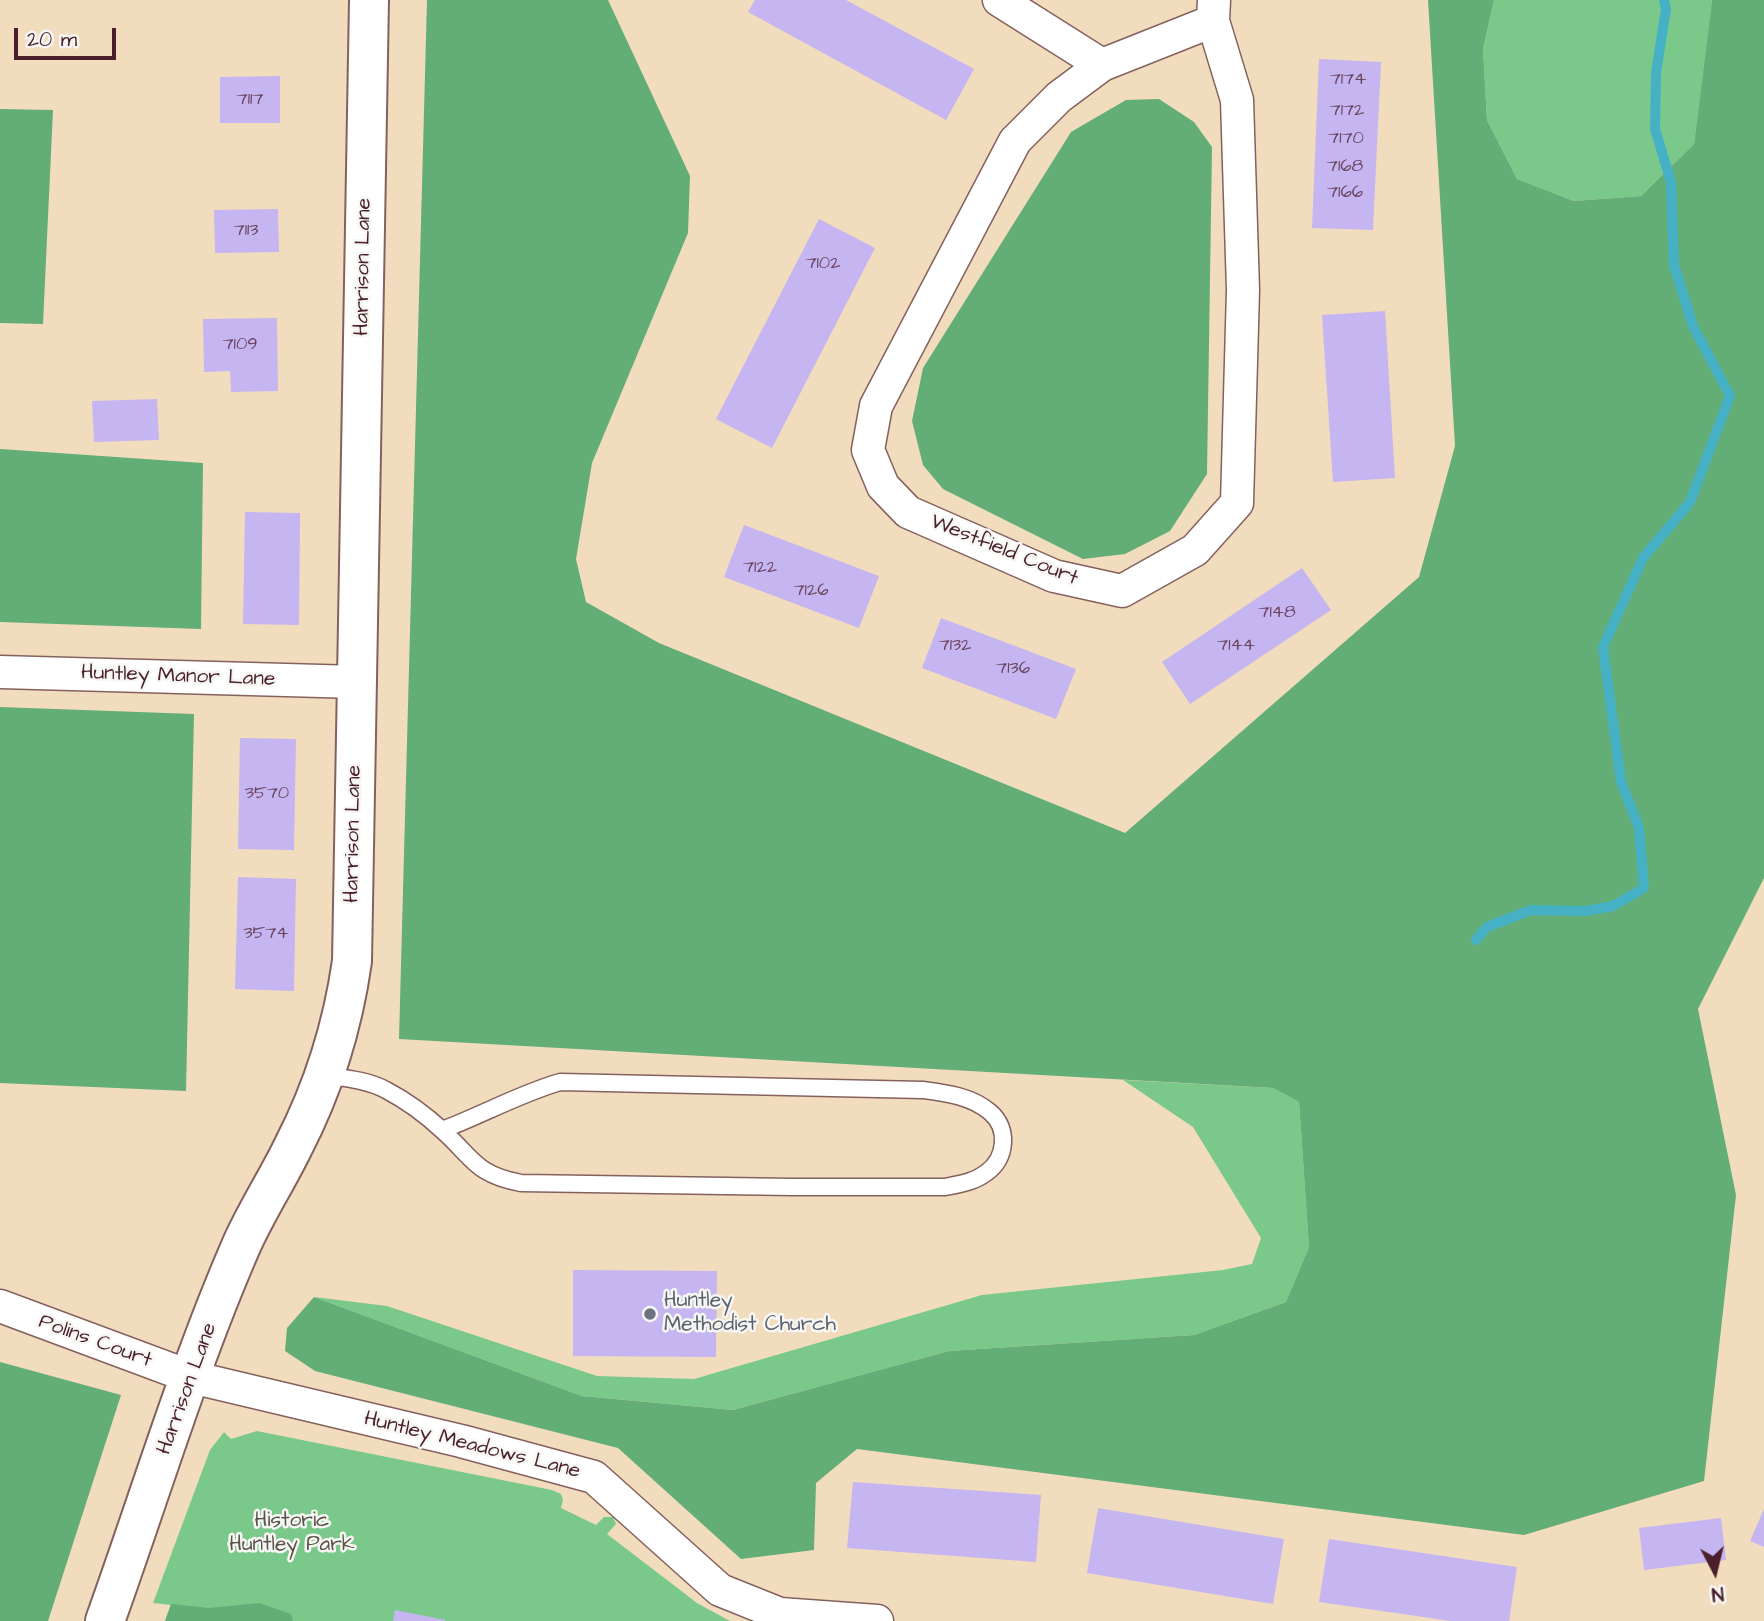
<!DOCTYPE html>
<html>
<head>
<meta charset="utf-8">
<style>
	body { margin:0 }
	#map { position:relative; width:1764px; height:1621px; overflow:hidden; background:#f2dcbe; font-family:"Architects Daughter",sans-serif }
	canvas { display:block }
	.north { position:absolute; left:1680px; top:1537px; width:70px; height:70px; -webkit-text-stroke:5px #f6f6f2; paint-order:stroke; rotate:173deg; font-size:19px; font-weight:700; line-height:28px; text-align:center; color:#4a1f2b }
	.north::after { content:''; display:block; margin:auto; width:24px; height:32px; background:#4a1f2b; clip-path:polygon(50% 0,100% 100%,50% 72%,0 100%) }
	.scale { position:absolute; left:14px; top:28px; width:102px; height:32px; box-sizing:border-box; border:4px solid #4a1f2b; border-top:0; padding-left:9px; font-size:21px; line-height:24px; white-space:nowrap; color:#4a1f2b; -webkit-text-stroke:5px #f6f6f2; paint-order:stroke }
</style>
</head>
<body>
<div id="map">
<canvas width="1764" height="1621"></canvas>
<div class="north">N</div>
<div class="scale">20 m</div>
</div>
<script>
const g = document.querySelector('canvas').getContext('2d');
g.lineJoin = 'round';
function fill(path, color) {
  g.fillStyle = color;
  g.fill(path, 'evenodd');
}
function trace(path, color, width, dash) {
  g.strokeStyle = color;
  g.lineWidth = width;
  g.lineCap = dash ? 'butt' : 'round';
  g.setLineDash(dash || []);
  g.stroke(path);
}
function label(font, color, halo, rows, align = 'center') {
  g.font = font + ' "Architects Daughter",sans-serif';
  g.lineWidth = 5;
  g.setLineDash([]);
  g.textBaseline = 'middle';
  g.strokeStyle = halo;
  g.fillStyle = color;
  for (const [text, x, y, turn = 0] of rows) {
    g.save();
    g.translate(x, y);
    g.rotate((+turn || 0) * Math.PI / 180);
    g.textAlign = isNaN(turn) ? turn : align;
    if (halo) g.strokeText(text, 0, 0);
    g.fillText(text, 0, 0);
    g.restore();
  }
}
fill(new Path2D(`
	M1494,0H1712L1694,144L1641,196L1574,201L1517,179L1487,120L1483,49Z
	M1123,1080L1273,1088L1299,1102L1309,1247L1286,1302L1194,1335L949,1351L733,1410L582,1396L314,1297L387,1306L597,1376L694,1379L982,1295L1223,1270L1252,1264L1261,1238L1193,1127Z
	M257,1431L552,1490L561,1494L563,1500L561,1508L596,1525L604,1517H613L616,1524L607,1534L697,1603L730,1621H165L171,1605L153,1603L210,1450L224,1432L231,1439Z`), '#7ac98a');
fill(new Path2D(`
	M427,0H608L690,176L688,233L592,463L576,559L586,602L659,643L1125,833L1419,577L1455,446L1428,0H1494L1483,49L1487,120L1517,179L1574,201L1641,196L1694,144L1712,0H1764V878L1698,1009L1736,1195L1704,1481L1524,1535L857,1449L816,1483L814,1550L741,1559L618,1448L315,1371L285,1351L287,1328L314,1297L582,1396L733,1410L949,1351L1194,1335L1286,1302L1309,1247L1299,1102L1273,1088L399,1039Z
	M1159,99L1194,122L1212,147L1207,474L1170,531L1125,554L1083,559L943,489L923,465L912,421L923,368L1071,132L1126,100Z
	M0,109L53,110L43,324L0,323Z
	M0,449L203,463L201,629L0,622Z
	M0,707L194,714L186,1091L0,1083Z
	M0,1362L121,1395L48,1621H0Z
	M259,1603L291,1614L293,1621H165L171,1604L209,1608Z`), '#63ad76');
trace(new Path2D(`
	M1476,940L1487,927L1531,910L1585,911L1613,906L1644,888L1639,828L1621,782L1603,647L1643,558L1690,502L1730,396L1693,326L1674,265L1671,182L1655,129L1656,73L1666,9L1664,0`), '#46b0c4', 10);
fill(new Path2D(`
	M755,0H846L974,69L946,120L748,12Z
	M1319,59L1381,62L1373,230L1312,228Z
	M280,76V123H220V77Z
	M278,209L279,252L215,253L214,210Z
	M819,219L875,248L772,448L716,419Z
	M1385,311L1395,478L1333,482L1322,315Z
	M277,318L278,391L231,392L230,371L204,372L203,319Z
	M157,399L159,440L94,442L92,401Z
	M245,512L300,513L299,625L243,624Z
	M744,525L879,576L859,628L724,577Z
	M1302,568L1331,610L1190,704L1162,662Z
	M941,618L1076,669L1056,719L922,668Z
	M240,738L296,739L294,850L238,849Z
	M238,877L296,879L294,991L235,989Z
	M573,1270L717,1271L716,1357L573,1356Z
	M853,1482L1041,1495L1036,1562L847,1548Z
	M1098,1508L1284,1539L1273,1604L1087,1573Z
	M1764,1509V1547L1750,1541Z
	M1721,1518L1726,1560L1644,1570L1639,1528Z
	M1329,1539L1517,1567L1509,1621H1451L1319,1602Z
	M395,1610L445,1620V1621H393Z`), '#c5b5f1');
const service = new Path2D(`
	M324,1075C344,1078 368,1080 386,1090C405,1100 427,1116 443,1131C473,1158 476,1175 521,1183L793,1187H945C960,1184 974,1182 986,1173C1007,1158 1009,1128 990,1112C971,1096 946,1093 923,1090L560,1082C519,1094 482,1115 442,1130`);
const minor = new Path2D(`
	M999,0L1102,65
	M1213,21L1102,65L1059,97L1015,141L876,406L868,450L883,486L908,512L1054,576L1122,591L1195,550L1237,503L1243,290L1237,100L1213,21L1214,0
	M0,672L357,682
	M0,1306L191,1377L461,1441L594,1477L720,1590L780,1614L877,1621`);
const tertiary = new Path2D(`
	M105,1621C150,1496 188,1368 241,1246C256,1212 277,1180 293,1147C323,1089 343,1025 352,961L369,0`);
trace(service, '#85615e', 19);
trace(minor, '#85615e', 35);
trace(tertiary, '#85615e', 42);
trace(service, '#fff', 16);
trace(minor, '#fff', 32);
trace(tertiary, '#fff', 38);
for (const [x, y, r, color] of [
	[650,1314,7,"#6b7280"]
]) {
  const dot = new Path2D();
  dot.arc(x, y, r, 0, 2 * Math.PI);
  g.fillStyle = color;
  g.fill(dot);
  trace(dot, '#f6f6f2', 2.5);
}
label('18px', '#69445c', null, [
	["7174",1348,80],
	["7117",250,100],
	["7172",1347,111],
	["7170",1346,139],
	["7168",1345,167],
	["7166",1345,193],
	["7113",246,231],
	["7102",823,264],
	["7109",240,345],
	["7122",760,568],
	["7126",811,591],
	["7148",1277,613],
	["7132",955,646],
	["7144",1236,646],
	["7136",1013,669],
	["3570",267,794],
	["3574",266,934]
]);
label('21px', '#4a1f2b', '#f6f6f2', [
	["Harrison Lane",364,267,-89],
	["Westfield Court",1004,551,22],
	["Huntley Manor Lane",178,677,2],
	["Harrison Lane",354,834,-89],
	["Polins Court",95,1342,20],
	["Harrison Lane",188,1389,-70],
	["Huntley Meadows Lane",472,1446,14]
]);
label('21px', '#5b616d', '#f6f6f2', [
	["Huntley",664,1302],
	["Methodist Church",664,1326]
], 'left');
label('21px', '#585248', '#f6f6f2', [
	["Historic",292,1522],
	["Huntley Park",292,1546]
]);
</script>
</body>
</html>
